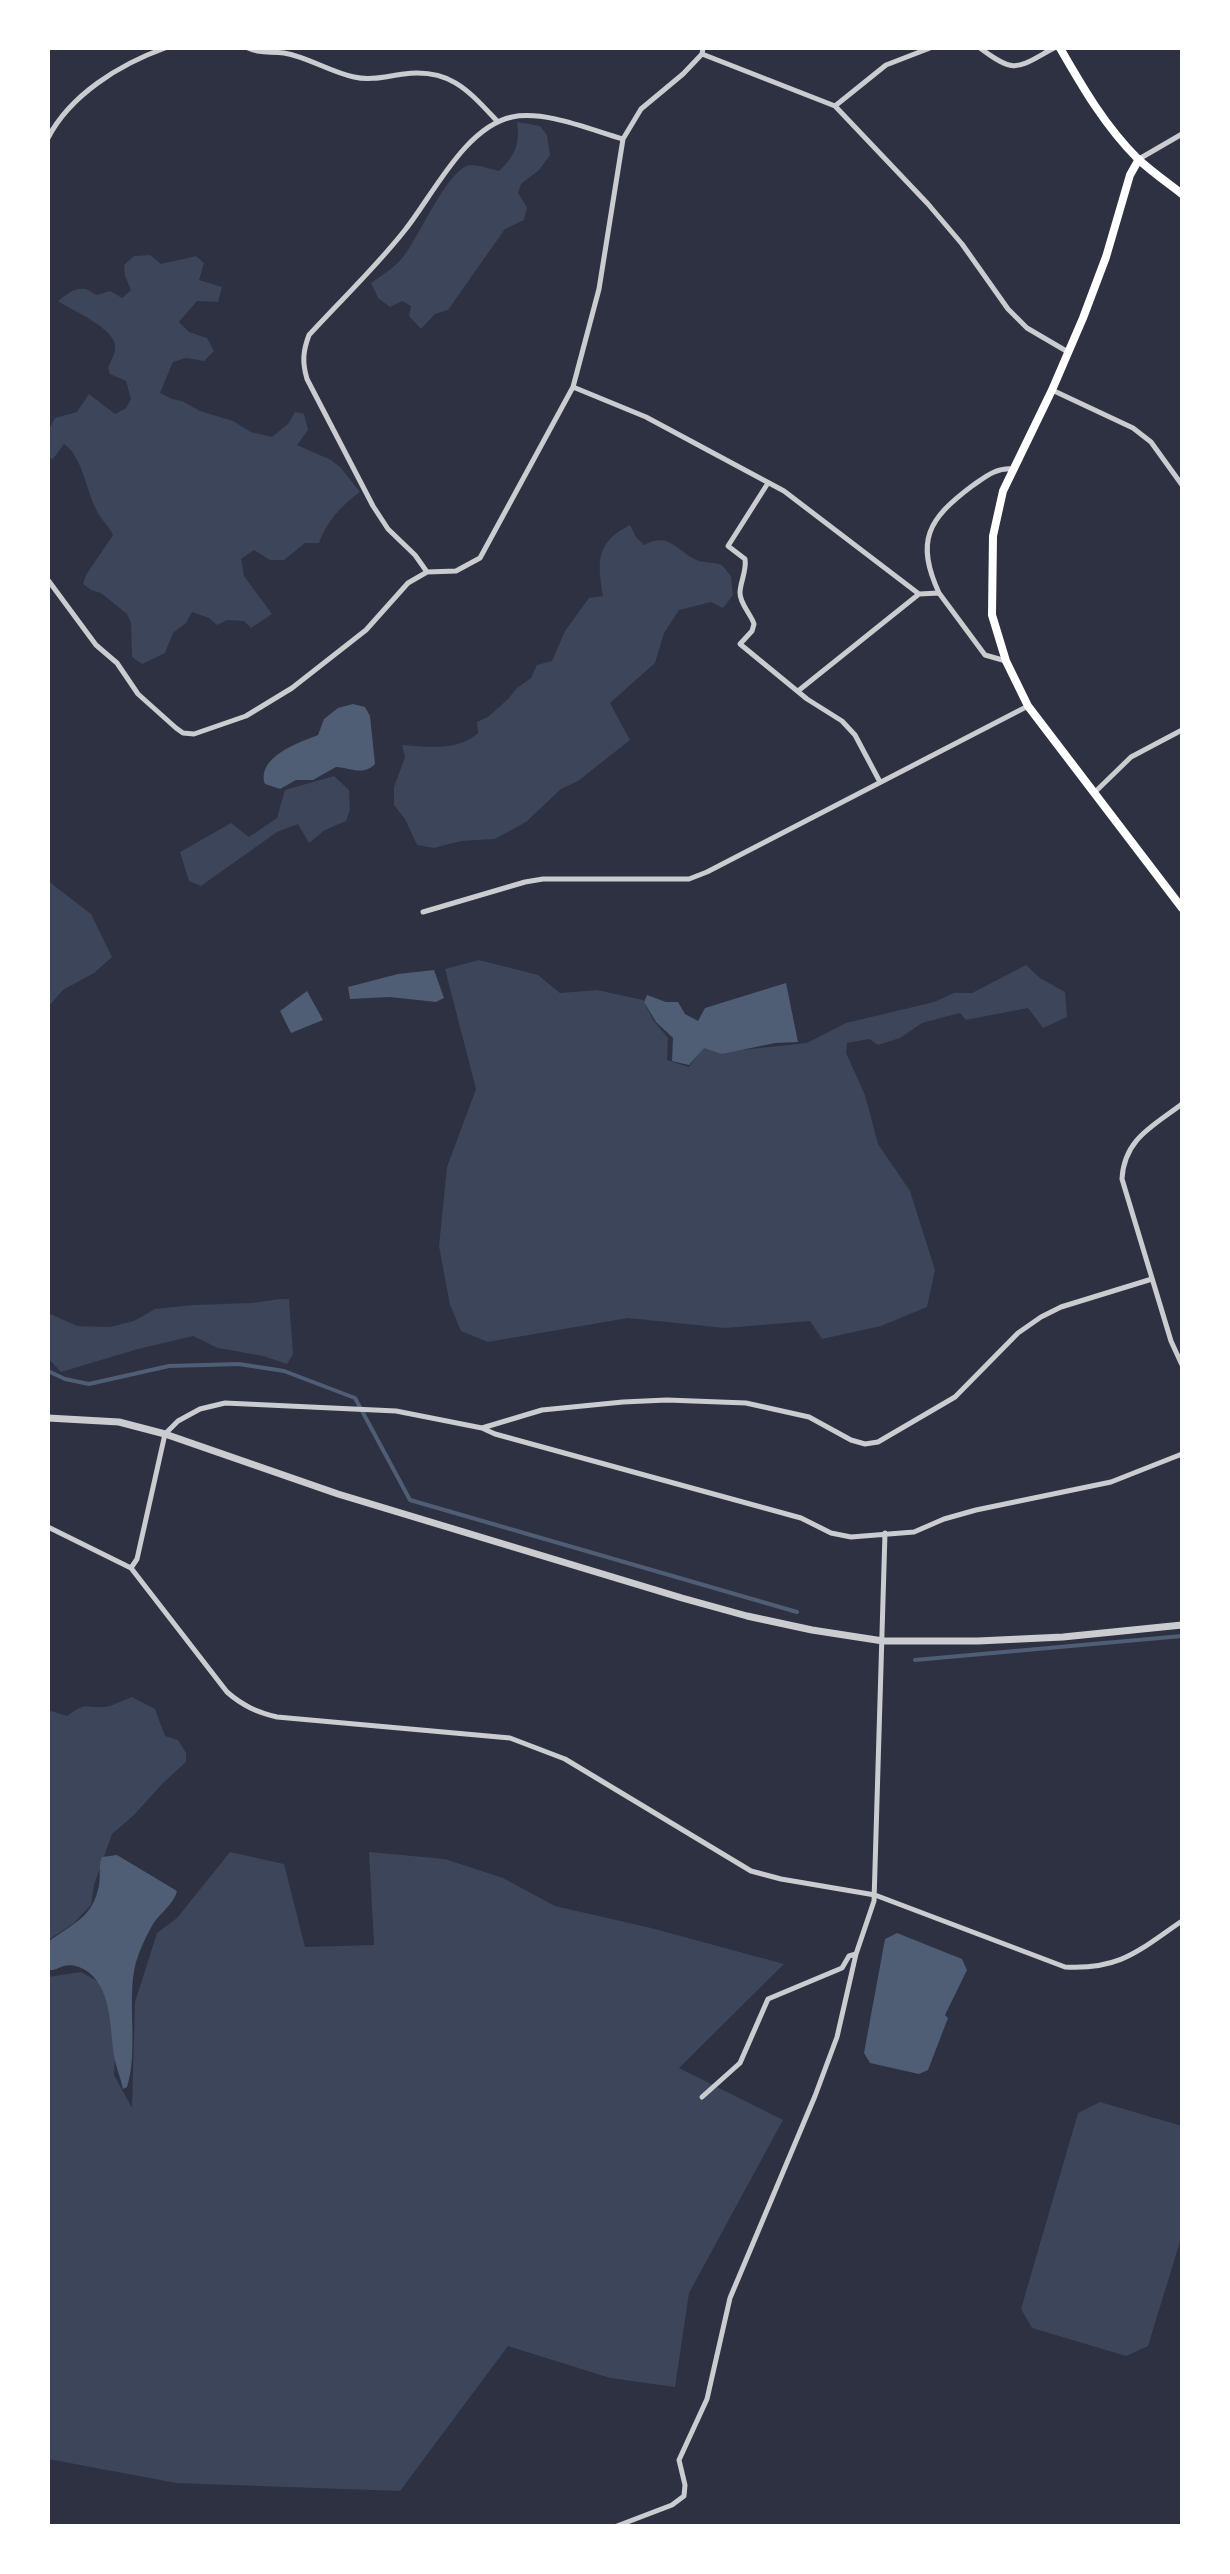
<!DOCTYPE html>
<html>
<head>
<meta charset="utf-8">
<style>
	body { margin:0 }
	#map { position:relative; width:1230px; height:2574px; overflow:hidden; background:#2d3142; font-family:"DejaVu Sans",sans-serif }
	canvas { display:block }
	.frame { position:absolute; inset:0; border:50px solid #fff; pointer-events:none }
</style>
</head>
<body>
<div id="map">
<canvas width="1230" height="2574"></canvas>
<div class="frame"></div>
</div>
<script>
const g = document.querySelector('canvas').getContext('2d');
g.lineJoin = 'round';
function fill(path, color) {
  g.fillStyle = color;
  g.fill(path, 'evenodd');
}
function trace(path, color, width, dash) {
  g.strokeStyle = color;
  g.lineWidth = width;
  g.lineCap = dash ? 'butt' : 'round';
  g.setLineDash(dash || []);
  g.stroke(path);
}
fill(new Path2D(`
	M517,122L540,126L547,135L550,155L539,170L521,184L518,193L527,207L524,220L505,229L448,310L435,314L421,329L409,316L411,306L402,301L390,307L378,298L371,283C384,274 398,265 406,253C419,236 450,165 471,165C480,165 490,169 499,171C515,156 520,144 517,122Z
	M150,255L161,264L196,256L204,263L199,280L222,287L218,302L197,301L179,322L189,332L207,338L214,351L204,361L186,358L173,362L160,393L172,399L182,401L200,411L233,421L251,432L272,437L288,424L295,412L304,414L308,430L297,445L331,460L341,468L360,492C341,506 327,521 319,543H305L284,560H270L254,550L241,559L244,576L272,614L251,628L244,621L227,620L217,625L209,618L192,612L186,623L173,633L165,653L142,664L132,657L131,623L127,614L101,593L91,590L83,584L86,575L113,535C109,526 101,520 97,511C86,491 83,457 64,444L53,459L48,458V431L55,418L77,412L89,394L115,414L126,408L131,399L126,381L110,374L108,368C110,362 114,356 115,350C119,329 72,311 58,301C72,290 81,283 96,295L110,291L122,298L131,290L125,276L124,265L134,256Z
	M630,525L636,537L644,545C671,531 676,552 699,561C705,563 715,562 722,565L731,576L733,595L723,608L711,602L679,610L664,633L655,663L610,703L630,740L578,781L561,789L526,822L495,839L461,841L434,848L417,845L405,819L394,805V787L405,757L402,745C426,747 460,751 478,733L477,722L488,717L508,699L517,688L531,678L537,665L552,661L565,631L589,598L603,596C597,561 596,542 630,525Z
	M334,776L349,790L350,810L346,821L325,830L309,843L298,824L277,832L201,886L189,881L180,852L231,823L249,837L277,818L285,790Z
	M48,881L91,914L112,957L94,973L63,990L48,1007Z
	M479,960L538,975L560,993L597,990L643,1000L653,1020L668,1038L667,1060L689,1067L703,1047L723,1052L807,1043L846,1023L934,1002L954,993H972L1026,965L1040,978L1065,992L1067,1017L1043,1028L1028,1008L966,1020L960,1013L922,1023L900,1038L878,1045L869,1039L847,1043L846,1053L865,1095L878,1144L910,1191L935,1270L927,1307L881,1326L822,1339L810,1321L725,1328L628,1318L488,1342L461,1331L450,1305L439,1246L447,1167L476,1089L445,969Z
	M280,1299H289L293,1354L287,1364L263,1356L218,1348L193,1336L138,1349L61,1372L48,1358V1313L77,1326L110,1327L134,1321L155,1309L193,1305L252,1303Z
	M132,1697L155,1709L165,1736L178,1740L186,1753V1762L163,1783L134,1815L112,1834L94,1885L91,1905L73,1924L48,1940V1710L67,1716C88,1701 82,1708 104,1707C113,1706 123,1700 132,1697Z
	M230,1852L284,1864L305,1947L374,1945L369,1852L445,1859L503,1878L555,1906L651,1928L784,1964L679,2068L783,2120L689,2293L675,2387L610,2378L508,2346L400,2491L176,2483L48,2459V1977L81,1972L111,1989L116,2036L114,2075L132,2108L135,2002L157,1933L177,1918Z
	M1100,2102L1182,2126V2235L1148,2346L1126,2356L1032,2328L1021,2309L1078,2113Z`), '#3c4559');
fill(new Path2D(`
	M353,704L365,707L370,716L375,764C363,776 351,768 336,767L313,780H296L280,789L265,784C256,757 300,742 318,735L324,719L338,708Z
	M434,970L444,998L436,1002L390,997L350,999L348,987L398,974Z
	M786,983L798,1042L775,1043L722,1054L704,1048L689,1065L672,1061L673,1038L656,1022L644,1002L647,995L666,1002H678L685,1014L698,1021L705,1008Z
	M307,991L323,1020L291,1033L280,1011Z
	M117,1855L177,1891C174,1904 160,1913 153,1924C146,1936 140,1949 136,1962C126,1999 139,2048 127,2087L123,2089C120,2076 114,2062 113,2049C110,2021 110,1979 79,1967C62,1961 58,1972 48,1970V1942C73,1923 93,1918 99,1885C101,1875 98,1866 102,1857Z
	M897,1933L962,1959L967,1970L945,2015L948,2018L928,2070L919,2074L870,2063L864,2053L885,1939Z`), '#4f5d75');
trace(new Path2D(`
	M48,1371L65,1379L89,1384L169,1366L239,1364L284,1371L355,1398L410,1500L797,1612
	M915,1660L1182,1636`), '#4f5d75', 4);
trace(new Path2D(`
	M248,48C260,54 271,51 284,53C308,57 330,72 354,77C371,81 387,76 404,74C450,68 469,91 497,121
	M980,48C1016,75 1017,68 1054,48
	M702,54L835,106L928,204L962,244L1008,309L1027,328L1068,352
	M835,106L886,65L930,48
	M48,138C70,95 120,64 165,48
	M1139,159L1182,134
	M573,387L646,417L784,491L919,594L939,593L985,655L1006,661
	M1052,390L1133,428L1151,442L1182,485
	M768,483L728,546L745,559C747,571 740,582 740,593C740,604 751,614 754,624L752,631L740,644L807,699L842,721L855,735L880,782
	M427,572L415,555L388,529L373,506L307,379C302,362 303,351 309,335C341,300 376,267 405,230C433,195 465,127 512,117C545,110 591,130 623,139
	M48,580L96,645L117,663L138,694L176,728L183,733L194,734L246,716L292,688L366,630L408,583L427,572L456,571L480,558L573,387L599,289L623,139L641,109L683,74L702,54L703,48
	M939,593C915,541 928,519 972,486C985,477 996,467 1014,469
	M798,691L919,594
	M1094,793L1131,757L1182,730
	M423,912L525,882L543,879H689L707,872L1028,706
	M1182,1104C1153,1126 1124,1139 1122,1179L1171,1341L1182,1365
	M482,1428L495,1434L801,1518L831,1533L851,1537L914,1532L944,1519L976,1510L1111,1482L1182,1454
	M48,1527L131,1568L227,1692C243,1706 257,1712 277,1717L510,1738L565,1759L751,1871L781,1879L875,1895L1065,1967C1121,1970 1139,1950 1182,1921
	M131,1568L137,1559L165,1434L178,1421L200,1409L225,1403L396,1411L482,1428L542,1410L623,1402L667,1400L746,1403L809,1417L851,1440L865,1444L878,1442L955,1397L1018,1333L1041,1317L1061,1307L1152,1279
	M702,2097L740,2063L768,1999L842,1968L849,1956L856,1954
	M617,2526L672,2505L684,2496L685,2485L679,2460L707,2399L730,2298L815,2096L837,2037L856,1954L874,1901L885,1533`), '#caccd0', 5);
trace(new Path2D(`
	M48,1418L119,1422L165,1434L338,1494L682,1598L747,1616L812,1630L883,1641H978L1063,1637L1182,1625`), '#caccd0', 7);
trace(new Path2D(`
	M1060,48C1083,88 1105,126 1138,159C1152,172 1168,183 1182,194
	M1139,159L1130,175L1106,257L1083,318L1052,390L1003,491L993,536L992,615L1006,661L1028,706L1182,908`), '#fff', 8);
</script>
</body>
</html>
